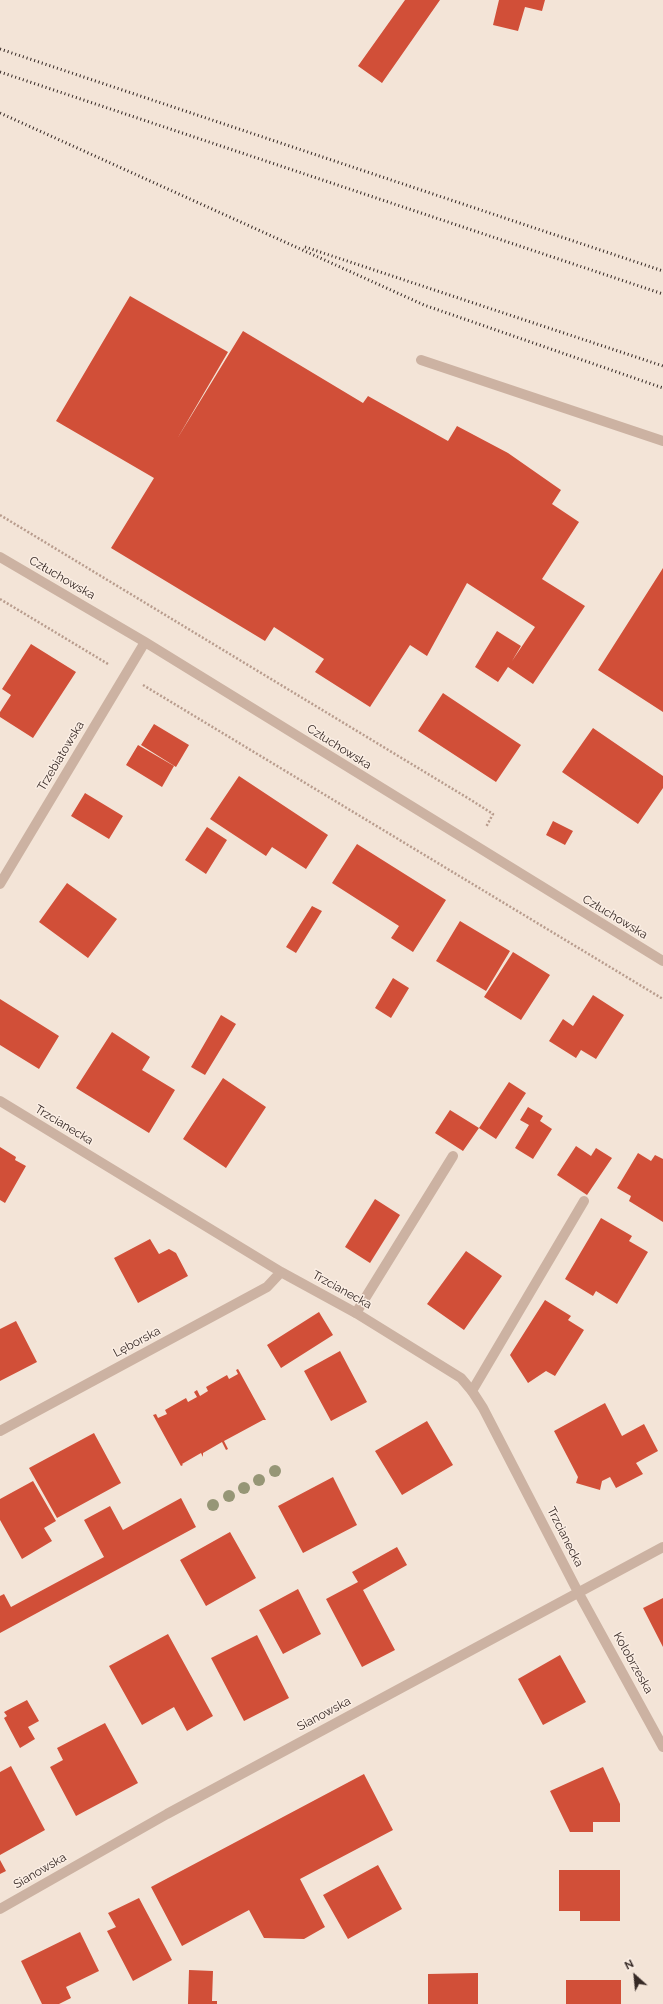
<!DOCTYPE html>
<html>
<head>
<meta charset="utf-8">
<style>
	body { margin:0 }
	#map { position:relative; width:663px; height:2004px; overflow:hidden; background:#f3e4d7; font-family:Raleway,sans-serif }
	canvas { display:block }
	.north { position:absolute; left:615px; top:1956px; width:40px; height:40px; -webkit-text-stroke:3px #fbeee4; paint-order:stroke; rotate:333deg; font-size:11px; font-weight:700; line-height:16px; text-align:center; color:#362925 }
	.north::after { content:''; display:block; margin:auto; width:14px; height:18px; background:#362925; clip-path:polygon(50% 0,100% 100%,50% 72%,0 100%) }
</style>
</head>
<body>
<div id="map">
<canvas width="663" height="2004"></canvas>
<div class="north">N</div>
</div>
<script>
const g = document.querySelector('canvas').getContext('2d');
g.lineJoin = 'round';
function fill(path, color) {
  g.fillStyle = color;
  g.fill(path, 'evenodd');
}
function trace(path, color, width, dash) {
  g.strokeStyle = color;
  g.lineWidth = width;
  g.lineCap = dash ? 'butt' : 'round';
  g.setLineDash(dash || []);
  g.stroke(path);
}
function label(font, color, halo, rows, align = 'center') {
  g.font = font + ' Raleway,sans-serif';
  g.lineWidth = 3;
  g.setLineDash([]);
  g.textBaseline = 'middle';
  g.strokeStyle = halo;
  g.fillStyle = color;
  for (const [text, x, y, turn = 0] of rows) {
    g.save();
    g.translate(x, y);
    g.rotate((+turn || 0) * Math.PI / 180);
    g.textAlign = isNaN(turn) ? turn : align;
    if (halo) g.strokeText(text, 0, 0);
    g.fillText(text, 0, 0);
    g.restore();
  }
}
fill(new Path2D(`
	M405,0H440L382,83L358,66Z
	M499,0H545L542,11L525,7L518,31L493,25Z
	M130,296L228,352L177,439L243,331L363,403L368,396L448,441L457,426L508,453L561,490L552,504L579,522L542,579L585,606L533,684L508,667L498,682L475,667L497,631L521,646L512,661L535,627L467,583L427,656L410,645L370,707L315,672L324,659L274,627L265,641L111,548L154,478L56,421Z
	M663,568V712L598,670Z
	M31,644L76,672L33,738L0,717V712L11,695L2,689Z
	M443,693L521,745L496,782L418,731Z
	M154,724L189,745L176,767L141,745Z
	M593,728L663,776V788L638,824L562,772Z
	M138,745L174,766L162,787L126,765Z
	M239,776L328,835L306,869L272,847L266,856L210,819Z
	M85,793L123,816L109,839L71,816Z
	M553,821L573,831L565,845L546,835Z
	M207,827L227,840L206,874L185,860Z
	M357,844L446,900L413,952L391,938L399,926L332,883Z
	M67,883L117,919L88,958L39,922Z
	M312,906L322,911L296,953L286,947Z
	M460,921L510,951L486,991L436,961Z
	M513,952L550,975L521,1020L484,997Z
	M393,978L409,988L391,1018L375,1008Z
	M593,995L624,1015L596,1059L581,1050L576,1058L549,1041L563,1019L573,1026Z
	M0,999L59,1036L39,1069L0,1045Z
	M221,1015L236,1024L205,1075L191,1067Z
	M112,1032L150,1057L142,1070L175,1090L149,1133L76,1088Z
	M223,1078L266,1107L226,1168L183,1139Z
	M509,1082L526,1093L496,1139L479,1128Z
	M528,1107L543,1116L540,1121L552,1129L533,1159L515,1148L529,1125L520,1120Z
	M450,1110L479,1128L463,1151L435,1133Z
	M576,1146L591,1156L596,1148L612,1158L587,1195L557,1175Z
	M0,1147L16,1157L15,1160L26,1166L5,1203L0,1200Z
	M638,1153L651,1161L655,1155L663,1159V1222L629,1201L631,1196L617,1188Z
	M375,1199L400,1215L370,1263L345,1247Z
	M601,1218L632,1236L629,1241L648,1252L617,1304L596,1291L593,1296L565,1279Z
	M150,1239L159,1254L169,1249L176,1253L188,1276L138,1303L114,1258Z
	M466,1251L502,1276L464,1330L427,1304Z
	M545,1300L571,1316L568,1320L584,1330L555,1376L546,1371L528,1383L510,1355Z
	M319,1312L333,1335L281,1368L267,1345Z
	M16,1321L37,1362L0,1381V1329Z
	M340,1351L367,1402L331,1421L304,1371Z
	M238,1369L266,1420H263L224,1441L228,1449L226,1450L222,1442L203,1453V1457L201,1453L182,1464L183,1465L181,1466L153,1415L156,1414L158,1418L167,1414L165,1410L186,1398L188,1402L197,1397L194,1392L197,1390L200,1396L208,1391L206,1387L227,1375L229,1379L238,1374L236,1370Z
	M605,1403L622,1436L644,1424L658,1451L636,1463L643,1474L616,1488L610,1477L602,1481L600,1490L576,1483L578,1477L554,1431Z
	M427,1421L453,1465L402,1495L375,1451Z
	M94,1433L121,1483L57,1518L29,1468Z
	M333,1477L357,1525L303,1553L278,1506Z
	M33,1481L56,1521L44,1528L52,1541L22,1559L0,1520V1499Z
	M181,1498L196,1527L0,1633V1596L4,1594L11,1607L104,1557L84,1520L110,1506L123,1530Z
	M230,1532L256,1578L206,1606L180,1560Z
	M397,1547L407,1565L363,1590L395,1650L362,1667L326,1599L358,1582L352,1572Z
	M298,1589L321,1634L283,1654L259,1610Z
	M663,1598V1647L643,1608Z
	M168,1634L213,1716L187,1731L174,1707L142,1725L109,1666Z
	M257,1635L289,1698L244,1721L211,1658Z
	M560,1655L586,1702L543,1725L518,1679Z
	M27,1700L39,1721L28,1727L35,1739L20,1748L4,1718L7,1716L4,1712Z
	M105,1723L138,1783L76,1816L50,1767L63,1760L57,1748Z
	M11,1766L45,1830L0,1855V1772Z
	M603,1767L620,1804V1822H593V1832H570L550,1791Z
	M364,1774L393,1830L300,1879L325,1927L304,1939L264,1938L249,1910L182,1946L151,1887Z
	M0,1860L6,1871L0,1874Z
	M378,1865L402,1909L348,1939L323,1895Z
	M559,1870H620V1921H580V1911H559Z
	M139,1898L172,1960L133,1981L107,1931L116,1927L108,1913Z
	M80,1932L99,1971L66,1987L71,1998L59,2004H42L21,1961Z
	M189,1970L213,1971L212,2001H217V2004H188Z
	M478,1973V2004H428V1974Z
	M566,1980H621V2004H566Z`), '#d14f38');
trace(new Path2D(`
	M0,515L471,800L493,814L486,827
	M0,599L108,664
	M143,685L663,999`), '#b89c8d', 2.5, [2, 2]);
trace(new Path2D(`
	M421,360L663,441
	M356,1313L453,1156
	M472,1391L584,1201`), '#ccb2a2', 10);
trace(new Path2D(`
	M0,557L145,642L663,961
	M0,884L145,642
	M0,1101L281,1272L356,1313L461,1378L472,1391L483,1408L578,1592L663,1747
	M0,1431L267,1287L281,1272
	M0,1909L167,1814L663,1547`), '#ccb2a2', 10);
trace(new Path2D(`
	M0,49L663,271
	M0,72L663,294
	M0,113L424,305L663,388
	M305,247L663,366`), '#362925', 3, [1, 3]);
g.fillStyle = '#969676';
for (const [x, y] of [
	[275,1471],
	[259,1480],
	[244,1488],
	[229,1496],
	[213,1505]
]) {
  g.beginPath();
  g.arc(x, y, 6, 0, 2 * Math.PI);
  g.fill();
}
label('12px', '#362925', '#fbeee4', [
	["Człuchowska",62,578,30],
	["Człuchowska",339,747,32],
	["Trzebiatowska",61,756,-59],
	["Człuchowska",615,917,31],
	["Trzcianecka",64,1125,31],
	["Trzcianecka",342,1290,29],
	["Lęborska",137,1342,-28],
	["Trzcianecka",565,1537,63],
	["Kołobrzeska",633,1663,61],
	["Sianowska",324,1714,-28],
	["Sianowska",40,1871,-30]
]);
</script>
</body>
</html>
